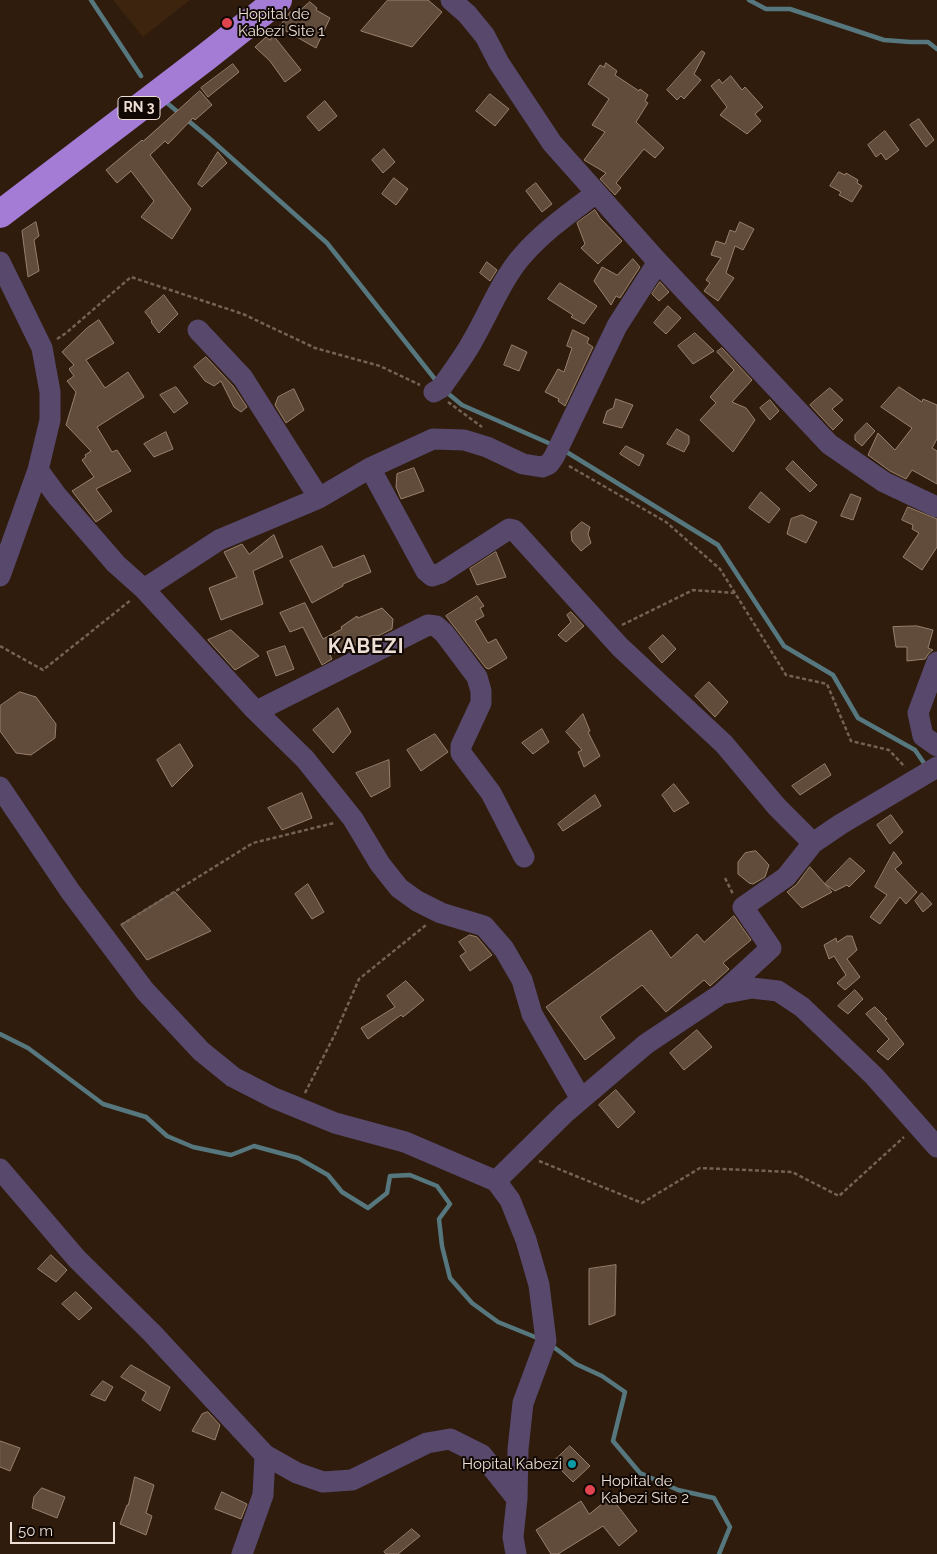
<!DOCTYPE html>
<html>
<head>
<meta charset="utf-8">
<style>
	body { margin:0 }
	#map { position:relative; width:937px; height:1554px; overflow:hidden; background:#2f1c0c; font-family:Raleway,sans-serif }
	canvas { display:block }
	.scale { position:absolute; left:10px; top:1522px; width:105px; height:22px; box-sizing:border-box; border:2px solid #eddfd5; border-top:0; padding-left:6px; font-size:15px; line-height:18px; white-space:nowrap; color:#eddfd5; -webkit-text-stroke:4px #110804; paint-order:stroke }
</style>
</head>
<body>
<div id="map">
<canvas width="937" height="1554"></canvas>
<div class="scale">50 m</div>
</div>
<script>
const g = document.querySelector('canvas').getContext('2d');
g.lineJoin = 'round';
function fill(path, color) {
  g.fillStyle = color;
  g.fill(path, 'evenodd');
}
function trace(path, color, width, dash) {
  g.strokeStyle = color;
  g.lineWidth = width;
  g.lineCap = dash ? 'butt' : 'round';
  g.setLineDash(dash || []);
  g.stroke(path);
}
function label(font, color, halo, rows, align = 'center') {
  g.font = font + ' Raleway,sans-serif';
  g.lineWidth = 4;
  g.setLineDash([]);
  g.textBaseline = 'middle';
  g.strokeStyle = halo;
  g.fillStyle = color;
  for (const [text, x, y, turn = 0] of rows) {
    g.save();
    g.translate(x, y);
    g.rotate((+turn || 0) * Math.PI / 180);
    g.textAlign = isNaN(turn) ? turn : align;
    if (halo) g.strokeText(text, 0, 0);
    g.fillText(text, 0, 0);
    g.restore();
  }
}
fill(new Path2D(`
	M113,0H190L143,37Z`), '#3c240f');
trace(new Path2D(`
	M91,0L141,76
	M749,0L766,9H790L884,40L910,42H928L937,49
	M167,103L209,138L327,243L438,383
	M445,391L462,405L553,445
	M565,451L718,545L784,646L833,675L858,718L915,750L926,766
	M0,1034L28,1048L103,1104L146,1117L167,1136L193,1147L231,1155L254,1146L298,1158L328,1175L342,1192L368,1208L387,1193L390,1176L410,1175L437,1186L450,1204L439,1219L442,1246L450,1278L472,1303L498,1322L540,1339
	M551,1345L576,1364L602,1376L625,1392L613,1441L640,1473L678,1490L714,1498L730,1527L719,1554`), '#56777e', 4.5);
const building = new Path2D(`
	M388,0H428L442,12L412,47L361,31Z
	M310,2L317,8L316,10L330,18L316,48L279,27L290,12H298Z
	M273,35L301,70L285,82L270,61L255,47L266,37L270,40Z
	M702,51L705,53L694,74L701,80L684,99L681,96L677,100L667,90Z
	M606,63L617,71L615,75L639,91L640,89L648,95L645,101L648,103L636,122L664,148L655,158L644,149L616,183L621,188L615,195L600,179L606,173L584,160L605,132L592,125L609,99L588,84L600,65L604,67Z
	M233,64L239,72L208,97L201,88Z
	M731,76L742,90L745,87L763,107L755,114L761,121L747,134L720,115L727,107L711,86L719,79L722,83Z
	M200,91L212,105L195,120L193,118L168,144L165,141L150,155L191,209L172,239L141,217L154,201L131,171L117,183L106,170L142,140L143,141Z
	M490,94L509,109L495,126L476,111Z
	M325,101L337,116L319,131L307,117Z
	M919,119L934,140L926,147L910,125Z
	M885,131L899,150L886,160L881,153L876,157L868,145Z
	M384,149L395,162L383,173L372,160Z
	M218,152L227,163L202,187L198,184Z
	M839,172L845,175L846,173L858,180L857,183L862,186L852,202L839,195L841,192L830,186Z
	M394,178L408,189L396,205L382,194Z
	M536,183L552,204L542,212L526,191Z
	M595,210L600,218L622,241L598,264L581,248L585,244L577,223Z
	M36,222L39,236L34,240L39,271L28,277L22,231Z
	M740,222L754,229L743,250L735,246L726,273L734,278L718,301L704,291L710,283L706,280L721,258L711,255L716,241L725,244L730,230L735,232Z
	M633,259L640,267L620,298L616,296L611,305L594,281L602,267L617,275Z
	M487,262L497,270L490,281L480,273Z
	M660,282L669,292L659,301L652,294Z
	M560,283L597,306L584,324L571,317L573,315L548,299Z
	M164,295L178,314L159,333L151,322L152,321L145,312Z
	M668,306L681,318L666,334L654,323Z
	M99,320L114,343L86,360L105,388L128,372L144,397L97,427L112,452L117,450L131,471L96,489L112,511L96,522L72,491L94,477L82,460L86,457L85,455L91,451L66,425L76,392L67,381L74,376L69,369L74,365L62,352L87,328Z
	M573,330L589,338L587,343L593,347L565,406L558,401L559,399L545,392L558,369L564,372L572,348L567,346Z
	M695,333L714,351L693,364L678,346Z
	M512,345L527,352L519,371L504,365Z
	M722,348L752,380L732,402L746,408L755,420L733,452L700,420L716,403L710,397L734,370L717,352Z
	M206,357L233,386L247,407L241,412L234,407L221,381L214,386L205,381L194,367Z
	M176,387L188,403L174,413L160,395Z
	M899,387L922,402L923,399L937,405V439L932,448L937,451V484L912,470L906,479L890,471L868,455L878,433L895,450L912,428L881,407Z
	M830,388L843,400L832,409L843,420L833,430L810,405Z
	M294,389L304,410L286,423L275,405L278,397Z
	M616,399L633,405L622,428L603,423L607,411L613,408Z
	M770,400L779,411L770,420L760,408Z
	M867,423L875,431L862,446L855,440V435Z
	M677,429L689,436V443L684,452L667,444Z
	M166,432L173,449L154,457L144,444Z
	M626,446L644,455L639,466L620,454Z
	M793,461L817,485L810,492L786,469Z
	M414,468L424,491L401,499L396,487L397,474Z
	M761,492L780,509L769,523L749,508Z
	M851,494L861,498L853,520L841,516Z
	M908,507L937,519V547L922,570L903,557L919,533L912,529L913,525L902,520Z
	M802,515L817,522L806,543L787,534L791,519Z
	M582,522L590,527L588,534L591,543L581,551L572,541L571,532Z
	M274,535L283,557L253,571L263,604L221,620L209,588L237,577L224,552L242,544L249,554Z
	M322,546L333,568L364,555L371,572L343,584V586L312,603L290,561Z
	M496,552L506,577L477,585L470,569Z
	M477,596L484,606L480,608L484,616L475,621L488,643L496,639L507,658L489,669L486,668L446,616Z
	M305,603L323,639L342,629L341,627L357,616L358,618L382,608L393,619L392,629L378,636H370L358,646L353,644L330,655L332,659L322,665L303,627L290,632L280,613Z
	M571,612L584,626L566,642L558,635L571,622L567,615Z
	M917,626L933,630L928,648L933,650L929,653L925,659L907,661V647H896L893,627Z
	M231,630L259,656L235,670L208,640Z
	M663,635L676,649L662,663L649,648Z
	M285,646L294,669L276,676L267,652Z
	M709,682L728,702L715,717L695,696Z
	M20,692L36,697L56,724L55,738L31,755L16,753L0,731V706Z
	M338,708L351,732L333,753L313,730Z
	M583,714L590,731L588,732L600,756L584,767L578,752L582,750L566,732Z
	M542,729L549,742L533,754L522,743Z
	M435,734L448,752L421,771L407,750Z
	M180,744L193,766L172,787L157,760Z
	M389,760L390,787L371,797L356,773Z
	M825,764L831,775L800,795L792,786Z
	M674,784L689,803L674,812L662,795Z
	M302,793L312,818L282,830L268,808Z
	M595,795L601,806L563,831L558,824Z
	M891,815L903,832L890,844L877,825Z
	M756,851L769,865L765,877L753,884L749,883L738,874V862L745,853Z
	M894,852L902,863L895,869L917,892L906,904L900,897L880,924L870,917L887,895L875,887Z
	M850,858L865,871L849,887L847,885L835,891L825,884Z
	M810,867L832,892L802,908L787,892L796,885Z
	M308,884L324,912L312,919L295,894Z
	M175,892L211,931L147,960L121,925Z
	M922,893L932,904L923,912L915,901Z
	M734,916L751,940L723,963L729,969L710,986L704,980L666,1012L642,985L600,1017L615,1038L585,1060L546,1007L651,930L671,958L697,934L704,942Z
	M470,935L477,937L492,955L470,971L460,956L466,952L459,942Z
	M847,936H852L857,950L847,959L860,977L845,990L837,983L846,975L834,956L829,959L824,945L836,938L837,942Z
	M406,981L424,1000L403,1017L401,1015L368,1039L361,1028L395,1007L387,996Z
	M855,990L863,999L848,1014L838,1006Z
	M875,1007L887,1019L885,1020L904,1044L888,1060L877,1051L889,1039L866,1014Z
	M697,1030L712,1047L684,1070L670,1053Z
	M616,1090L635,1112L618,1128L599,1105Z
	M51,1255L67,1270L56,1282L38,1269Z
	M616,1265L615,1315L589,1325V1269Z
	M76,1292L92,1308L79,1320L62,1304Z
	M131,1365L170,1387L160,1411L142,1400L146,1392L121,1377Z
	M103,1381L113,1387L105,1401L91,1395Z
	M208,1412L220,1425L215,1440L192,1431L202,1414Z
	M0,1441L20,1448L10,1471L0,1467Z
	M570,1446L590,1466L573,1482L553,1462Z
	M135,1477L154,1485L146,1513L152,1516L146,1535L120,1524L127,1505H128Z
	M42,1488L65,1497L57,1518L32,1508L34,1497Z
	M222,1492L247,1504L241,1519L215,1509Z
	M611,1497L637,1531L619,1546L603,1526L558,1554H551L536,1530L581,1501L589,1514Z
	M412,1529L420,1536L398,1554H386L384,1552Z`);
fill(building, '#614b3a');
trace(building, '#98806e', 1);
trace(new Path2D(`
	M57,339L66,333L131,277L243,314L315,348L380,366L420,385
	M448,402L482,427
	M569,466L666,522L720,569L786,675L827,684L851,741L889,750L905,767
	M622,625L693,590L735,593
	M0,646L43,670L131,600
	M725,878L733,894
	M121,925L253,843L334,823
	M305,1093L335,1034L359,979L426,925
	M539,1161L642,1203L700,1168L792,1172L839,1196L904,1137`), '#746355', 2.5, [4, 2.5]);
trace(new Path2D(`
	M451,0L467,14L485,36L499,63L552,143L658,262L829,444L884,482L937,507
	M0,262L42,348L50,392V420L38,470L0,576
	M198,330L243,378L319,498
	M434,392L441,388C452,372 464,357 473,340C488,314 503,277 523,255C544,231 571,212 596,193
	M370,468L426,571L432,576L441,573L509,529L514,530L620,647L724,744L777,807L813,843
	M38,470L57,496L116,564L144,589L253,708L305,759L353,819L380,864L399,888L417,901L441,913L484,926L504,949L522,980L532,1014L581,1099
	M144,589L219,540L319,498L370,468L433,439L464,440L487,447L523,464L542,467L549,464L554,457L617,326L658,262
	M937,662L918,713L923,736L937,746
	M257,711L428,625L436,626L444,633L477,677L481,691V703L461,746V753L491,793L524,857
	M0,787L70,891L145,991L201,1051L233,1077L274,1098L335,1123L405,1142L496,1181L510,1200L526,1240L539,1285L546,1341L523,1403L518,1449L517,1499L513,1537L516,1554
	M722,993L771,948L743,907L786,877L813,843L841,824L937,767
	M0,1169L77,1259L152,1333L265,1455L297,1473L323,1482L352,1480L427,1443L450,1439L482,1455L517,1499
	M496,1181L565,1113L646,1044L721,994L752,988L778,991L802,1007L874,1076L937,1147
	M242,1554L263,1495L265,1455`), '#57486c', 21);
trace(new Path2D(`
	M0,214L206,57L278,0`), '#a47cd5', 28);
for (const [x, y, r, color] of [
	[227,23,6,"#e0444e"],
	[572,1464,5,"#0f9aa8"],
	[590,1490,6,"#e0444e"]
]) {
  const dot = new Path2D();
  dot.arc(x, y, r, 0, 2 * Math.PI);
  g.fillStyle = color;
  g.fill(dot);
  trace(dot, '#110804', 2);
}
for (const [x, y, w] of [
	[139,108,42]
]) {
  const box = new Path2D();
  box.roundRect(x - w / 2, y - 11.5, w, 23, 4);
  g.fillStyle = '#110804';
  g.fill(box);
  trace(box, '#eddfd5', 1);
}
label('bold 14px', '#eddfd5', null, [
	["RN 3",139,108]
]);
label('15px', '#eddfd5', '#110804', [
	["Hopital de",238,14],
	["Kabezi Site 1",238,31],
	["Hopital Kabezi",562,1464,"right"],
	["Hopital de",601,1481],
	["Kabezi Site 2",601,1498]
], 'left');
g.letterSpacing = '1px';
label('bold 20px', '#eddfd5', '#110804', [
	["KABEZI",366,647]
]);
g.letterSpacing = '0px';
</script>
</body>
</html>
